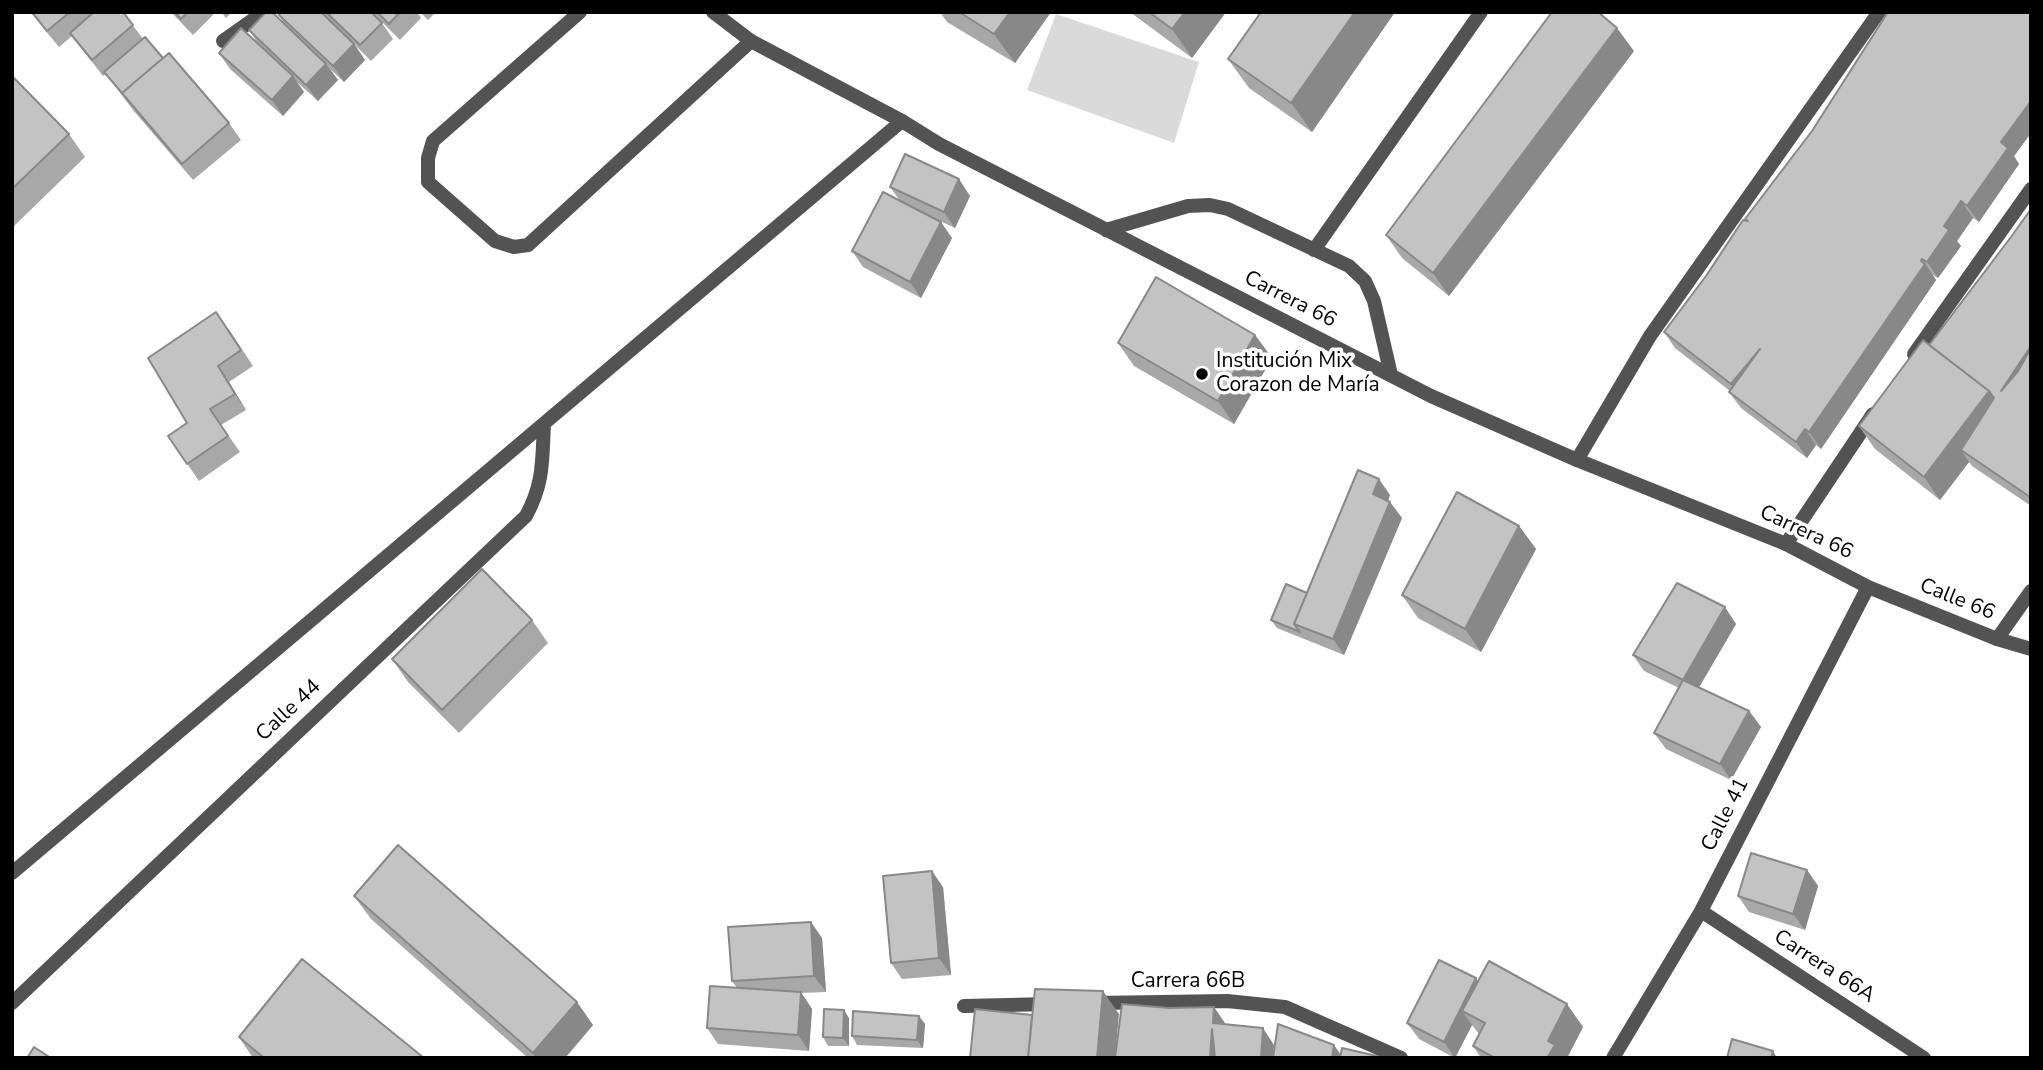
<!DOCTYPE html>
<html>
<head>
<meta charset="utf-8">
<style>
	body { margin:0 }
	#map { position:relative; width:2043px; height:1070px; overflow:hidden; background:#fff; font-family:"Nunito Sans",sans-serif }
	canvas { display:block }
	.frame { position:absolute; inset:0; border:14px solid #000; pointer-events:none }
</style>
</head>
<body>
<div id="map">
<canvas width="2043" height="1070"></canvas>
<div class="frame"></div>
</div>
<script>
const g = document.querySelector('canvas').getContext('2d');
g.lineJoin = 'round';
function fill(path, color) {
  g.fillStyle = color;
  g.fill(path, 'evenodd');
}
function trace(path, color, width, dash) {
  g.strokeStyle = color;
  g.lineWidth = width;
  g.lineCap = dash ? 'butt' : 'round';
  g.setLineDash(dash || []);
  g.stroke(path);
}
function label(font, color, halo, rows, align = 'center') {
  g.font = font + ' "Nunito Sans",sans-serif';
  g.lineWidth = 7;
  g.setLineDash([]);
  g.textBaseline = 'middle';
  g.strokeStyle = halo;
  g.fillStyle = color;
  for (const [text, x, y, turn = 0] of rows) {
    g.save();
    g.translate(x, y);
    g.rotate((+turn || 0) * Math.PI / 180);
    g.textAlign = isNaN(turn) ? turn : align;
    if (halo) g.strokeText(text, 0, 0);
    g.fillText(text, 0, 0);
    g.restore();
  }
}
fill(new Path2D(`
	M1056,14L1199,62L1174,143L1027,90Z`), '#dadada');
trace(new Path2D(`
	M580,12L433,141L428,158V182L495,241L514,247L528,245L751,41`), '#535353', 14);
trace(new Path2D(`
	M223,41L264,12
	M1106,230L1188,206L1210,205L1228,209L1349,266L1365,281L1374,301L1391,375
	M1314,250L1481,12
	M1914,354L2031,189
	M1577,460L1650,336L1879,12
	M1786,544L1873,414
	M1997,639L2031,591
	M12,873L902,121
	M1701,911L1924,1058
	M12,1003L526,516C544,483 542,461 544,424
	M1095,1003L1227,1001L1285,1007L1401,1058
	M964,1006L1050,1004
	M1613,1058L1701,911L1868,587`), '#535353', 14);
trace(new Path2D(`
	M713,12L751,41L902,121L939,144L1431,396L1577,460L1786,544L1868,587L1997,639L2031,649`), '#535353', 14);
fill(new Path2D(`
	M30,12H123L143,39L229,123L241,140L193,180L133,110L106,74L103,76L72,36L59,47Z
	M171,12H214L215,13L193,35Z
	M221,12H232L226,18Z
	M321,12H371L382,23L393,39L371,61L355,45L365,60L344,82L330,69L338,80L318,101L297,82L304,92L283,116L230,69L219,53L259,45L249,30L286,26L279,15Z
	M372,12H417L421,18L400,40Z
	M420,12H436L428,20Z
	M940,12H1051L1015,63L947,22Z
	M1130,12H1226L1192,58Z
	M1261,12H1395L1312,132L1249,88L1228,59Z
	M2031,12V133L2014,156L2019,164L1979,222L1973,218L1957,241L1961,246L1938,278L1933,275L1936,280L1821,449L1816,445L1807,458L1741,408L1729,392L1730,391L1675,348L1664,332L1746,221Z
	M1634,51L1449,296L1402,258L1386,235Z
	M12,76L69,134L85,157L12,228Z
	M890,187L970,196L955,228L925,214L952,238L921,298L863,267L852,251L900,201Z
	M2031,209V506L1972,466L1969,462L1940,500L1875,449L1859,426L1929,345L2011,237Z
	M228,328L253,366L229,382L246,410L221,425L240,452L199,481L168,436L187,423Z
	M1255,335L1272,358L1234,424L1134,366L1118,343Z
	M1390,495L1388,501L1402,518L1344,655L1277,628L1271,620L1307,593Z
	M1519,526L1536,549L1481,652L1418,618L1402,595Z
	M532,620L548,643L459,733L408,682L392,659Z
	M1736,624L1699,687L1749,711L1761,727L1731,780L1666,749L1654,733L1679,688L1644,671L1633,655Z
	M1807,870L1818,886L1805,930L1749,912L1738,896Z
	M943,887L951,975L902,979L891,963Z
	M354,896L593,1025L565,1058H528L371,919Z
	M822,938L826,992L801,993L812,1009L809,1051L718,1044L707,1028L737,988L732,981Z
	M1478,981L1583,1027L1567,1058H1481L1473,1046L1479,1034L1472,1025L1455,1058L1419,1039L1407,1023Z
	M849,1018V1046H828L823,1037Z
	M925,1024L923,1048L857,1045L852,1036Z
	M239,1037L424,1058H253Z`), '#a8a8a8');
fill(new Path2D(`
	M1010,12H1051L1015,63L994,34Z
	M1185,12H1226L1192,58L1172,29Z
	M1355,12H1395L1312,132L1291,103Z
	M1617,28L1634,51L1449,296L1433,273Z
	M354,44L365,60L344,82L333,66Z
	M326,64L338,80L318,101L306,85Z
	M293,76L304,92L283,116L272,100Z
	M2031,101V133L2014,156L2019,164L1979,222L1967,206L2001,142Z
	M959,179L970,196L955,228L944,212Z
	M1961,201L1973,218L1957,241L1961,246L1938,278L1927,262L1944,226Z
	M941,222L952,238L921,298L910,282Z
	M1922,259L1936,280L1821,449L1809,432Z
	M1255,335L1272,358L1234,424L1218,401Z
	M2031,346V379L2001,391Z
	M1760,349L1742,400L1731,384Z
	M218,366L229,382L246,410L235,394Z
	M1989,391L2006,414L1961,450L1969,462L1940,500L1924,477Z
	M1805,429L1816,445L1807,458L1796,442Z
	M1379,479L1390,495L1384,510L1373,494Z
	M1390,502L1402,518L1344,655L1333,639Z
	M1519,526L1536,549L1481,652L1465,629Z
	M1725,607L1736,624L1694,696L1683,680Z
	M1749,711L1761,727L1731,780L1720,764Z
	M1807,870L1818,886L1805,930L1793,914Z
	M932,871L943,887L951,975L939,958Z
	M811,922L822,938L826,992L814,976Z
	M1476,978L1487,994L1462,1011L1472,1025L1455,1058L1444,1042Z
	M1103,991L1119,1014L1115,1058H1097Z
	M801,992L812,1009L809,1051L798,1035Z
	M577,1002L593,1025L565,1058H536L533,1053Z
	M1567,1004L1583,1027L1567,1058H1547L1548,1041Z
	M1214,1007L1225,1023L1224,1039L1213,1023Z
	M844,1010L849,1018V1046L843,1038Z
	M919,1016L925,1024L923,1048L917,1040Z
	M1263,1028L1274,1045L1273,1058H1261Z
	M1212,1029L1223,1058H1210Z
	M1334,1045L1343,1058H1332Z
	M1773,1051L1777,1058H1771Z`), '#888');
const building = new Path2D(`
	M32,12H70L47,31Z
	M94,12H123L133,25L92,60L70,33Z
	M175,12H188L181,19Z
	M266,12H272L326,64L306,85L249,30Z
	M281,12H321L354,44L333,66L279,15Z
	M326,12H371L382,23L360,45Z
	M377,12H400L389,24Z
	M959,12H1010L994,34Z
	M1149,12H1185L1172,29Z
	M1261,12H1355L1291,103L1228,59Z
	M1552,12H1598L1617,28L1433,273L1386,235Z
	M1888,12H2031V101L2001,142L2008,148L1967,206L1961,201L1944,226L1949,230L1927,262L1922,259L1921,261L1925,264L1809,432L1805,429L1796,442L1729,392L1760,349L1731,384L1664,332L1706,276L1743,220L1748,221L1745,219L1812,131Z
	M241,28L293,76L272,100L219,53Z
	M145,37L163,58L122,93L104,72Z
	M169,53L229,123L182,164L122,93Z
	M12,76L69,134L12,189Z
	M905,154L959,179L944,212L890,187Z
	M883,192L941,222L910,282L852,251Z
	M2031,209V346L2001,391L2018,371L2031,348V495L2030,497L1961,450L1994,398L1989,391L1929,345L2011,237Z
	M1156,277L1255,335L1218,401L1118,343Z
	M216,312L241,350L218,366L235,394L210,409L228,436L187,464L168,436L187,423L148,358Z
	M1923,340L1989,391L1924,477L1859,426Z
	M1358,470L1379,479L1373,494L1390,502L1333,639L1294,624Z
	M1457,492L1519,526L1465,629L1402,595Z
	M482,569L532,620L442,710L392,659Z
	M1677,583L1725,607L1683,680L1749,711L1720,764L1654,733L1683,680L1633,655Z
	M1286,584L1307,593L1294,624L1300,632L1271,620Z
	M398,845L577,1002L533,1053L354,896Z
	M1751,853L1807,870L1793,914L1738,896Z
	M932,871L939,958L891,963L883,876Z
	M811,922L814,976L732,981L728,927Z
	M302,959L424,1058H264L239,1037Z
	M1439,960L1476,978L1444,1042L1407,1023Z
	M1489,961L1567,1004L1548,1041L1555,1045L1547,1058H1495L1473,1046L1485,1023L1462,1011Z
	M710,986L801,992L798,1035L707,1028Z
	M1035,989L1103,991L1097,1058H1028Z
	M1122,1004L1169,1008L1214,1007L1213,1023L1263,1028L1261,1058H1215L1212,1029L1210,1058H1115Z
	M824,1009L844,1010L843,1038L823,1037Z
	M975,1009L1032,1015L1028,1058H970Z
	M853,1011L919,1016L917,1040L852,1036Z
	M1278,1024L1334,1045L1332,1058H1273Z
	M1732,1039L1773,1051L1771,1058H1727Z
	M34,1047L51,1058H27Z
	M1342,1048L1377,1056V1058H1340Z`);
fill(building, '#c3c3c3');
trace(building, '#888', 2);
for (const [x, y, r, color] of [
	[1202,374,7,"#000"]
]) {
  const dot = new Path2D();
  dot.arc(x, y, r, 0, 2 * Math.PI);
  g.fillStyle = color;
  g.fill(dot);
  trace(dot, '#fff', 2.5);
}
label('21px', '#000', '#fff', [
	["Carrera 66",1290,300,27],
	["Carrera 66",1806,533,25],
	["Calle 66",1957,600,22],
	["Calle 44",289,711,-43],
	["Calle 41",1726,815,-63],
	["Carrera 66A",1824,967,33],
	["Carrera 66B",1188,982]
]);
label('21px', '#000', '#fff', [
	["Institución Mix",1216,362],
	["Corazon de María",1216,386]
], 'left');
</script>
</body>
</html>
